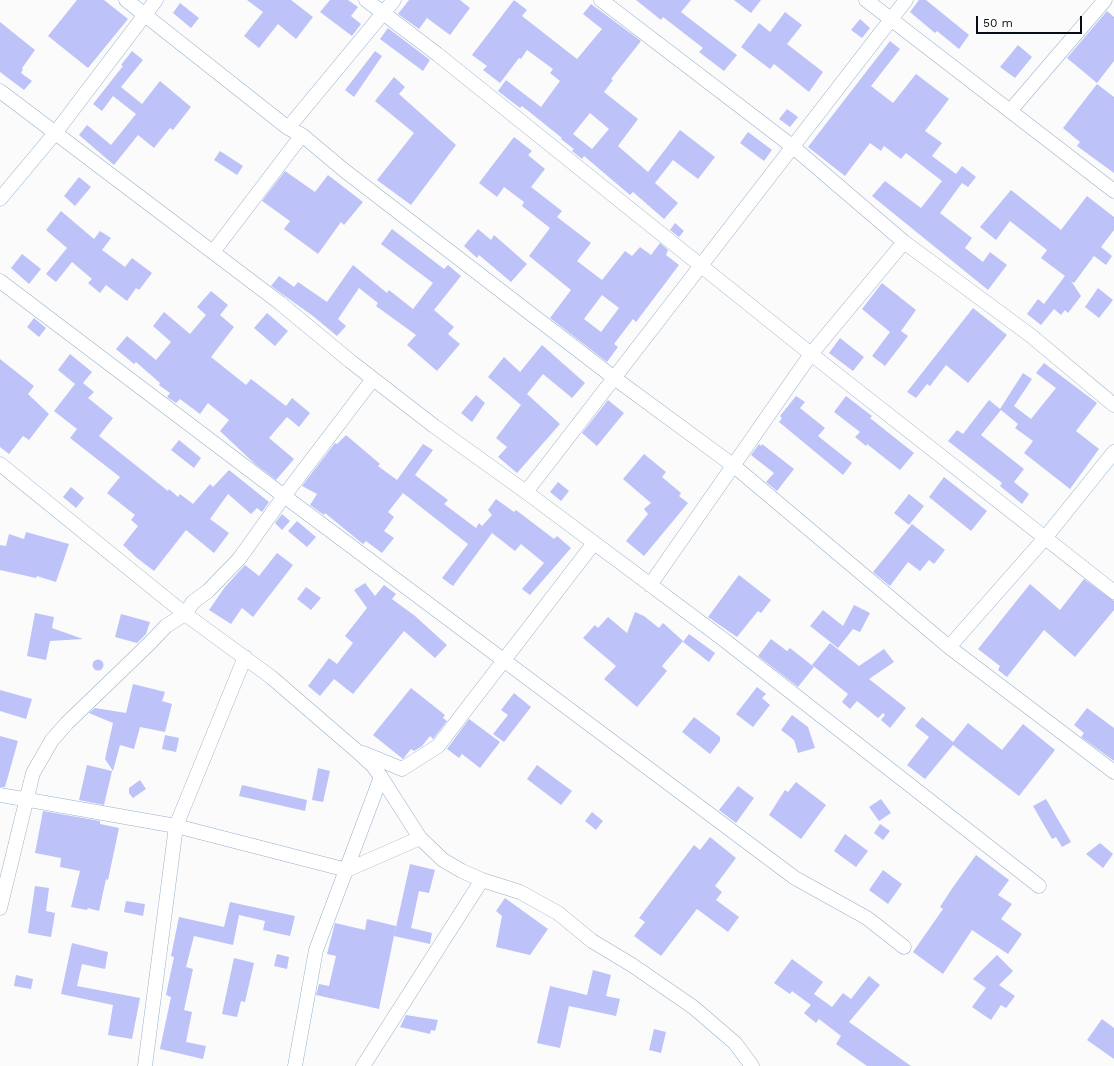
<!DOCTYPE html>
<html>
<head>
<meta charset="utf-8">
<style>
	body { margin:0 }
	#map { position:relative; width:1114px; height:1066px; overflow:hidden; background:#fbfbfb; font-family:"Work Sans",sans-serif }
	canvas { display:block }
	.scale { position:absolute; left:976px; top:16px; width:106px; height:18px; box-sizing:border-box; border:2px solid #050e17; border-top:0; padding-left:5px; font-size:12px; line-height:14px; white-space:nowrap; color:#050e17; -webkit-text-stroke:3px #fff; paint-order:stroke }
</style>
</head>
<body>
<div id="map">
<canvas width="1114" height="1066"></canvas>
<div class="scale">50 m</div>
</div>
<script>
const g = document.querySelector('canvas').getContext('2d');
g.lineJoin = 'round';
function fill(path, color) {
  g.fillStyle = color;
  g.fill(path, 'evenodd');
}
function trace(path, color, width, dash) {
  g.strokeStyle = color;
  g.lineWidth = width;
  g.lineCap = dash ? 'butt' : 'round';
  g.setLineDash(dash || []);
  g.stroke(path);
}
fill(new Path2D(`
	M77,0H104L128,19L88,68L48,36Z
	M247,0H291L313,17L296,39L278,24L259,48L244,36L263,12Z
	M330,0H348L358,7L351,16L361,24L352,36L320,12Z
	M409,0H460L470,8L450,35L427,18L419,29L398,14Z
	M514,0L527,10L522,16L577,59L602,29L583,14L591,4L641,41L611,79L613,80L604,92L638,119L618,146L648,172L680,130L715,157L698,179L673,160L655,183L678,203L664,219L633,192L630,195L584,156L582,159L572,151L574,149L561,139L562,138L522,106L520,108L498,91L506,80L541,107L560,81L550,73L553,69L527,50L521,59L519,58L500,83L483,70L487,66L472,55ZM590,113L609,129L592,149L573,134Z
	M636,0H691L681,12L737,55L724,71L699,52L703,48L663,17L661,20Z
	M734,0H761L751,13Z
	M919,0H926L969,35L959,49L937,31L935,33L910,12Z
	M180,3L199,18L191,28L173,13Z
	M1107,11L1114,17V61L1097,83L1067,58Z
	M785,12L802,25L787,44L823,72L809,92L774,64L770,69L741,47L759,23L770,32Z
	M860,19L870,28L862,38L851,30Z
	M0,22L35,50L22,68L23,69L21,73L32,81L24,90L0,72Z
	M388,28L430,60L423,71L380,39Z
	M890,41L900,49L871,86L893,103L916,74L949,99L925,131L942,143L932,156L956,174L962,166L976,177L968,187L962,183L940,213L972,238L965,248L983,262L990,252L1007,265L988,290L872,196L885,181L921,208L942,181L906,153L901,159L884,146L881,151L870,143L845,176L808,147Z
	M1018,45L1032,57L1015,78L1000,67Z
	M132,51L143,60L121,87L142,104L160,81L191,107L173,130L170,128L154,148L138,135L114,165L79,135L87,125L111,145L136,114L113,96L102,111L93,104L123,66L121,65Z
	M375,51L382,56L354,97L345,90Z
	M394,77L405,87L399,94L456,145L411,205L377,180L414,133L375,101Z
	M1097,84L1114,97V173L1077,146L1080,142L1063,128Z
	M787,109L798,117L790,127L779,119Z
	M748,132L772,150L764,161L740,143Z
	M514,137L532,151L528,155L545,169L531,187L562,211L557,217L591,243L577,261L602,280L625,251L632,256L640,247L651,255L660,243L668,250L666,255L679,265L636,322L633,319L614,344L618,347L607,362L550,318L571,290L529,256L550,228L522,206L524,202L504,187L497,197L479,183ZM602,295L619,308L601,332L584,319Z
	M220,151L243,166L237,175L214,160Z
	M285,171L315,192L328,175L363,202L344,225L341,222L318,254L284,229L290,221L262,201Z
	M79,177L91,187L75,206L64,196Z
	M1011,190L1061,230L1087,196L1114,217V230L1101,247L1112,256L1106,265L1094,256L1074,283L1071,281L1081,296L1068,313L1065,310L1061,315L1054,309L1041,325L1027,314L1038,299L1044,304L1065,276L1041,258L1047,250L1010,221L996,240L980,227Z
	M61,211L94,239L100,231L111,238L102,250L125,267L132,258L152,273L139,290L136,288L127,301L106,285L100,293L88,283L92,279L72,262L56,282L46,274L67,248L46,230Z
	M675,223L684,231L679,237L670,230Z
	M392,229L444,269L448,265L461,276L434,310L454,327L448,334L460,344L437,371L407,345L416,335L376,306L378,303L359,288L338,319L346,326L337,336L313,316L271,286L279,276L294,287L298,282L327,302L353,265L387,293L389,290L413,309L433,283L381,244Z
	M478,229L491,240L494,235L527,264L511,282L479,255L477,258L464,246Z
	M22,254L41,269L29,284L11,268Z
	M882,283L916,310L901,331L908,336L885,366L872,356L890,332L862,309Z
	M1098,288L1113,300L1099,318L1085,307Z
	M211,291L228,305L220,315L234,327L211,357L246,385L251,379L286,406L292,398L310,413L299,427L287,417L269,438L294,459L276,480L255,464L220,431L229,420L208,403L200,414L180,399L176,403L167,397L170,393L159,385L160,383L136,362L134,364L116,349L127,336L156,360L171,342L153,326L164,312L190,334L206,315L197,307Z
	M973,308L1007,335L968,383L946,365L930,386L927,384L916,398L907,392Z
	M267,313L288,331L275,346L254,328Z
	M34,318L46,328L39,337L27,327Z
	M840,338L864,357L853,371L829,353Z
	M542,345L585,383L572,398L543,374L527,394L560,424L517,473L498,457L507,447L496,438L521,405L488,377L504,357L520,372Z
	M70,354L92,372L83,383L94,392L88,398L113,418L99,436L168,491L169,489L178,497L180,494L193,504L210,484L213,487L229,470L269,502L262,512L257,508L251,514L228,494L210,519L229,533L214,553L186,530L154,571L137,558L123,545L138,526L131,520L135,515L107,493L120,477L70,438L77,429L54,411L75,384L58,370Z
	M0,359L34,386L28,394L49,414L29,440L23,436L9,454L0,447Z
	M1044,363L1097,403L1076,431L1099,449L1070,489L1024,453L1033,441L1015,428L1018,424L1001,410L981,435L1024,469L1014,482L1029,494L1022,504L1000,486L1002,483L948,441L957,430L963,434L989,400L1000,409L1023,373L1032,379L1014,406L1031,419L1056,388L1036,373Z
	M476,395L485,403L472,422L461,413Z
	M796,396L805,402L800,408L825,428L818,436L852,463L843,475L779,422L782,418L780,416Z
	M846,396L872,416L870,418L914,453L900,470L867,444L866,446L855,437L860,432L834,412Z
	M608,400L624,413L597,446L582,433Z
	M346,435L380,464L378,466L397,480L423,444L433,450L415,475L448,500L444,504L476,528L479,523L482,526L492,515L488,510L496,499L514,512L516,510L554,539L557,536L571,548L530,595L522,589L544,563L521,544L515,551L492,533L453,586L442,578L468,544L403,493L388,512L394,517L384,531L394,538L382,553L366,541L363,544L325,513L324,515L310,505L317,494L302,486L335,443L337,444Z
	M179,440L201,458L194,468L171,450Z
	M759,444L761,446L762,444L794,469L777,491L766,482L774,473L751,455Z
	M644,454L666,472L662,477L681,493L679,496L688,503L644,556L626,541L648,514L644,509L651,503L623,479Z
	M944,477L987,511L971,531L929,497Z
	M558,482L569,491L561,501L550,492Z
	M71,487L84,498L76,508L63,497Z
	M909,494L924,506L909,525L894,513Z
	M282,514L290,521L282,530L275,523Z
	M297,521L316,537L307,547L288,531Z
	M912,524L945,550L934,564L929,560L920,571L908,562L890,586L873,572Z
	M26,532L69,544L56,582L37,576L36,578L0,570V545L6,546L9,534L24,539Z
	M277,553L293,565L253,617L242,608L231,624L209,610L225,587L245,565L259,576Z
	M739,575L771,600L761,613L758,611L737,637L708,617Z
	M1084,579L1114,601V610L1075,657L1044,630L1007,677L998,670L1000,666L978,649L1030,584L1060,610Z
	M365,583L375,596L384,585L396,594L392,599L415,616L447,645L435,658L404,631L353,694L334,679L320,696L308,686L329,658L337,664L353,643L345,636L367,608L354,590Z
	M306,587L321,598L311,610L297,599Z
	M854,605L870,613L860,632L853,629L838,648L810,626L823,610L843,626Z
	M635,612L644,616L659,628L663,623L683,641L662,666L667,671L637,707L604,679L616,666L583,638L595,625L598,628L608,617L627,633Z
	M35,613L54,617L52,628L83,639L50,641L46,660L27,656Z
	M121,614L150,622L146,634L137,643L115,637Z
	M689,634L715,653L709,662L683,642Z
	M771,639L787,651L790,648L814,667L798,687L758,656Z
	M830,643L859,666L884,649L894,662L869,679L906,708L890,728L881,720L885,715L883,713L878,718L857,701L850,709L842,702L848,694L812,665Z
	M92.5 665a5.5 5.5 0 1 1 11 0a5.5 5.5 0 1 1-11 0Z
	M133,684L165,692L162,701L172,704L165,732L140,727L134,749L120,745L113,771L105,759L113,723L89,713L95,708L126,713Z
	M757,687L766,694L762,698L770,705L753,727L736,714Z
	M411,688L445,715L443,718L447,721L433,739L430,736L422,746L414,751L411,749L403,759L373,735Z
	M0,690L32,699L26,719L0,711Z
	M514,693L531,707L504,742L493,734L508,715L501,710Z
	M1087,708L1114,728V761L1081,737L1084,733L1074,725Z
	M792,715L808,727L815,748L798,753L794,740L781,730Z
	M694,717L720,737V741L710,754L682,732Z
	M922,717L953,742L968,723L1002,750L1023,724L1055,750L1019,796L953,745L925,779L907,765L929,737L915,726Z
	M469,719L500,742L480,768L462,754L459,758L447,749Z
	M165,735L179,738L176,752L162,749Z
	M0,736L18,741L5,787H0Z
	M87,765L112,771L104,805L79,800Z
	M537,765L572,791L561,805L527,779Z
	M318,768L330,771L323,802L312,800Z
	M140,780L146,789L133,798L129,793V788Z
	M796,782L826,805L801,839L769,815L785,790L788,792Z
	M242,785L307,800L305,811L239,796Z
	M738,786L754,798L736,823L719,810Z
	M881,799L891,813L879,821L869,807Z
	M1046,799L1071,842L1062,847L1056,837L1052,839L1033,806Z
	M43,811L100,821V824L119,828L108,880L106,879L99,911L88,908L87,910L71,907L80,871L60,867L61,858L35,853Z
	M592,812L603,821L596,830L585,821Z
	M880,824L890,831L883,840L874,833Z
	M845,834L868,851L856,867L834,851Z
	M710,837L736,858L715,886L722,892L716,900L739,917L728,932L697,909L661,956L634,936L645,922L639,918L694,845L700,850Z
	M1100,843L1113,854L1103,868L1086,854Z
	M976,855L1009,880L998,895L1012,904L1001,919L1022,934L1008,954L972,930L943,974L913,952L943,909L940,907L951,890Z
	M410,864L435,870L429,893L419,891L411,928L432,933L430,944L394,936Z
	M883,870L902,884L888,904L869,890Z
	M35,886L49,888L46,911L55,913L51,937L28,933Z
	M505,898L548,929L530,955L496,947L502,916L496,911Z
	M126,901L145,904L143,916L124,912Z
	M230,902L295,916L290,936L263,930L265,921L239,915L233,945L194,936L186,967L193,969L184,1010L192,1012L186,1042L206,1046L203,1059L160,1049L171,997L166,995L174,957L171,956L179,917L224,927Z
	M367,919L396,926L379,1009L316,995L319,984L329,986L336,956L327,954L335,923L365,930Z
	M72,943L108,952L105,969L82,964L77,986L140,998L132,1039L108,1035L113,1005L61,994Z
	M277,954L289,957L287,969L274,966Z
	M997,955L1013,971L999,985L1015,996L1006,1008L1001,1005L991,1020L972,1007L986,988L973,979Z
	M234,958L254,963L245,1002L241,1001L237,1017L222,1014Z
	M792,959L823,982L814,994L832,1007L843,993L851,999L869,976L880,985L849,1022L911,1066H867L836,1044L841,1036L819,1019L816,1023L804,1013L811,1005L792,991L790,994L774,983Z
	M593,970L611,975L606,996L620,999L616,1016L569,1006L560,1048L537,1043L550,986L587,995Z
	M16,975L33,979L31,989L14,986Z
	M406,1015L438,1020L435,1031L431,1030L430,1034L400,1027Z
	M1102,1019L1114,1028V1059L1087,1040Z
	M654,1029L666,1032L661,1053L649,1050Z`), '#bdc2f8');
const street = new Path2D(`
	M126,0L288,128L302,135L345,171L613,377L734,466L949,647L1114,772
	M366,0L437,54L811,354L1114,592
	M601,0L792,146L904,242L1030,335L1114,405
	M866,0L1114,191
	M0,91L280,303L350,361L434,426L526,492L723,639L1039,886
	M1010,111L1105,0
	M288,128L394,0
	M0,199L56,132L156,0
	M213,252L302,135
	M0,281L284,496L795,878L867,918L904,947
	M0,464L185,614L271,677L358,752L373,766L381,777L420,838L443,860L462,871L482,880L520,892L558,913L592,941L632,965L693,1007L735,1043L752,1066
	M526,492L906,0
	M650,585L811,354L904,242
	M949,647L1045,538L1114,452
	M363,753L402,769L438,746L594,543
	M0,795L176,826L347,870L420,838
	M0,908L33,773L52,740L67,723L150,643L166,626L185,614L193,602L208,591L239,559L284,496L373,379
	M145,1066L176,826L245,657
	M295,1066L316,950L381,777
	M363,1066L482,880`);
trace(street, '#96b1cb', 15);
trace(street, '#fff', 14);
</script>
</body>
</html>
